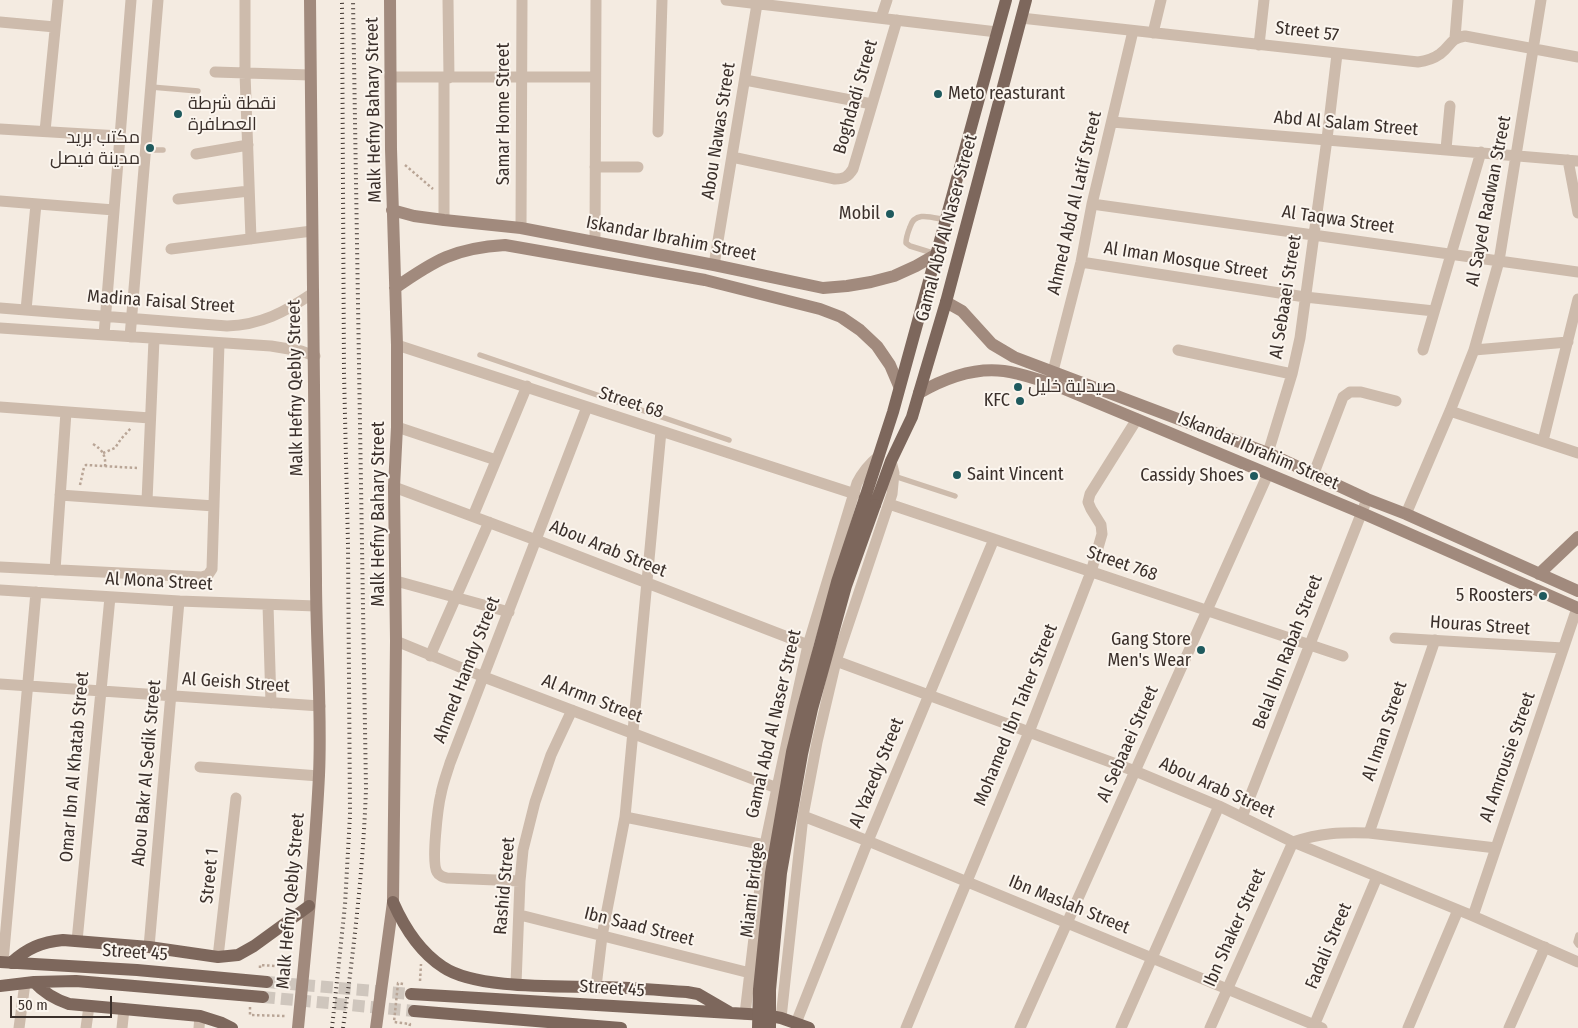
<!DOCTYPE html>
<html>
<head>
<meta charset="utf-8">
<style>
	body { margin:0 }
	#map { position:relative; width:1578px; height:1028px; overflow:hidden; background:#f4ebe1; font-family:"Fira Sans Condensed",sans-serif }
	canvas { display:block }
	.scale { position:absolute; left:10px; top:996px; width:102px; height:22px; box-sizing:border-box; border:2px solid #3b302b; border-top:0; padding-left:6px; font-size:15px; line-height:18px; white-space:nowrap; color:#3b302b; -webkit-text-stroke:4px #fbf5ee; paint-order:stroke }
</style>
</head>
<body>
<div id="map">
<canvas width="1578" height="1028"></canvas>
<div class="scale">50 m</div>
</div>
<script>
const g = document.querySelector('canvas').getContext('2d');
g.lineJoin = 'round';
function trace(path, color, width, dash) {
  g.strokeStyle = color;
  g.lineWidth = width;
  g.lineCap = dash ? 'butt' : 'round';
  g.setLineDash(dash || []);
  g.stroke(path);
}
function label(font, color, halo, rows, align = 'center') {
  g.font = font + ' "Fira Sans Condensed",Cairo,sans-serif';
  g.lineWidth = 4;
  g.setLineDash([]);
  g.textBaseline = 'middle';
  g.strokeStyle = halo;
  g.fillStyle = color;
  for (const [text, x, y, turn = 0] of rows) {
    g.save();
    g.translate(x, y);
    g.rotate((+turn || 0) * Math.PI / 180);
    g.textAlign = isNaN(turn) ? turn : align;
    if (halo) g.strokeText(text, 0, 0);
    g.fillText(text, 0, 0);
    g.restore();
  }
}
trace(new Path2D(`
	M267,982L411,994
	M263,997L414,1011`), '#cfc6bd', 12, [12, 6]);
trace(new Path2D(`
	M405,165L433,189
	M93,444C103,450 106,456 105,467
	M103,453L115,448L121,439L131,428
	M80,485L84,467L86,465L137,468
	M260,968V965L291,967
	M420,981L421,964
	M403,984L398,983L394,1022L410,1024L409,1028
	M250,1007V1015L286,1016`), '#b9a596', 2.5, [2.5, 2.5]);
trace(new Path2D(`
	M151,87L198,91
	M146,150H163
	M936,254L910,246L906,243C906,237 908,232 910,227C915,210 933,218 946,220
	M480,355L729,440
	M894,476L955,496
	M1578,935L1576,942L1578,945`), '#cdbbac', 5.5);
trace(new Path2D(`
	M245,0V73L251,239
	M448,0L449,78
	M726,0L997,32
	M881,18L887,0
	M1021,18L1418,62C1426,61 1433,59 1440,54C1452,45 1449,39 1465,36L1578,57
	M0,22L55,27
	M1153,33L1161,0
	M1455,38L1458,0
	M1259,45L1264,0
	M215,72L310,75
	M390,77H595
	M745,80L872,104
	M1112,122L1578,161
	M0,129L120,136
	M45,131L58,0
	M658,132L662,0
	M1446,149L1450,106
	M196,154L248,145
	M732,157L835,179C844,179 848,177 853,169L897,20
	M1568,160L1578,213
	M595,167H638
	M178,199L249,191
	M0,201L114,210
	M1092,204L1578,272
	M444,220V78
	M521,228L522,0
	M595,242L596,0
	M171,249L312,231
	M1081,262L1305,297L1434,311
	M714,265L757,4
	M0,308L227,326C261,325 285,312 313,293
	M26,310L36,204
	M0,328L271,346L301,351L315,356
	M104,335L131,0
	M130,337L158,0
	M397,345L855,494
	M1178,350L1292,374
	M1423,350L1481,152
	M1474,350L1568,342
	M1051,379L1081,262L1092,204L1133,31
	M0,407L150,418
	M1450,411L1578,453
	M397,427L496,460
	M1543,441L1578,299
	M1268,453L1292,374L1300,338L1327,139L1337,54
	M1314,473L1343,397L1350,392H1361L1396,401
	M394,487L536,540L808,645
	M60,495L214,506
	M147,501L154,339
	M889,504L1343,656
	M1406,514L1450,411L1474,350L1499,261L1541,0
	M473,516L527,386
	M0,567L202,577L208,575L212,569L219,343
	M55,570L66,412
	M396,581L509,612
	M0,590L179,601L316,606
	M268,605L271,703
	M1395,638L1563,648
	M396,641L484,677L777,788
	M430,656L489,522
	M836,661L1135,771L1219,806L1293,842L1473,916L1578,962
	M0,684L320,706
	M200,767L319,776
	M803,816L868,841L1322,1028
	M625,817L765,845
	M1242,817L1367,499
	M1369,833L1435,640
	M520,881L447,878C443,877 439,876 437,872C431,863 438,806 441,794C443,783 447,773 450,763L587,407
	M520,915L750,973
	M1473,916L1577,608
	M77,941L110,597
	M149,947L179,601
	M218,957L236,798
	M3,962L36,592
	M516,984L520,881L523,850L535,802L551,755L572,710
	M596,987L602,936L625,817L661,431
	M745,1014L765,845L777,788L808,645L857,483C863,471 869,464 879,456
	M781,1018L803,816L817,742L836,661L892,494L894,473L891,461
	M796,1023L868,841L994,539
	M19,1028L25,983
	M86,1028L89,1006
	M122,1028L124,1009
	M199,1028L200,1016
	M906,1028L1029,732L1091,572L1102,534L1101,525L1091,509L1088,502L1090,494L1137,419
	M1020,1028L1268,474
	M1121,1028L1219,806
	M1210,1028L1293,842C1320,833 1341,832 1369,833L1496,848
	M1313,1028L1377,877
	M1408,1028L1458,910
	M1509,1028L1545,947`), '#cdbbac', 11);
trace(new Path2D(`
	M392,210L414,216L444,220L521,228L714,265L823,288L847,286L871,282L894,276L916,266L937,254
	M395,288C435,260 455,248 505,245L705,280L820,309L841,317L860,330L877,346L890,365L899,386
	M946,302L962,311L992,344L1014,357L1268,453L1367,499L1406,514L1578,591
	M919,393C945,378 974,367 1004,371C1020,373 1035,379 1050,383L1362,513L1578,608
	M1539,574L1578,537
	M298,1028C306,944 315,860 319,775C322,710 316,645 316,579C315,386 311,193 310,0
	M376,1028L393,902L396,641L394,487L397,427V345L391,149L390,0`), '#a18a7d', 12);
trace(new Path2D(`
	M865,498L893,412L1006,0
	M875,505L891,461L912,417L919,393L946,302L1026,0
	M393,902C404,927 420,952 443,967C475,989 557,986 596,987C626,987 657,990 687,992L698,994L729,1012
	M0,962L137,970L267,982
	M11,963C27,948 42,942 63,940L149,947L218,957L238,955L254,946L309,906
	M34,982C44,993 54,999 69,1004L200,1016L222,1023L232,1028
	M0,986L34,982L76,981L263,997
	M411,994L765,1015L781,1018L809,1028
	M414,1011L621,1028`), '#7d675c', 12);
trace(new Path2D(`
	M332,1028L345,905L350,815L348,545L344,373L342,0
	M343,1028C354,948 363,870 366,789L353,0`), '#3b302b', 4, [1, 4]);
trace(new Path2D(`
	M758,1028L759,989L771,873L792,752L803,707L837,582L865,498
	M770,1028V990L781,873L802,754L812,709L846,586L875,505`), '#7d675c', 12);
for (const [x, y, r, color] of [
	[938,94,5,"#1f5a5e"],
	[178,114,5,"#1f5a5e"],
	[150,148,5,"#1f5a5e"],
	[890,214,5,"#1f5a5e"],
	[1018,387,5,"#1f5a5e"],
	[1020,401,5,"#1f5a5e"],
	[957,475,5,"#1f5a5e"],
	[1254,476,5,"#1f5a5e"],
	[1543,596,5,"#1f5a5e"],
	[1201,650,5,"#1f5a5e"]
]) {
  const dot = new Path2D();
  dot.arc(x, y, r, 0, 2 * Math.PI);
  g.fillStyle = color;
  g.fill(dot);
  trace(dot, '#fbf5ee', 2);
}
label('18px', '#3b302b', '#fbf5ee', [
	["Street 57",1307,32,7],
	["Boghdadi Street",856,97,-74],
	["Malk Hefny Bahary Street",374,110,-91],
	["Samar Home Street",504,114,-90],
	["Abd Al Salam Street",1346,124,5],
	["Abou Nawas Street",719,131,-81],
	["Al Sayed Radwan Street",1489,201,-79],
	["Ahmed Abd Al Latif Street",1075,203,-77],
	["Al Taqwa Street",1338,220,8],
	["Gamal Abd Al Naser Street",947,228,-75],
	["Iskandar Ibrahim Street",671,239,11],
	["Al Iman Mosque Street",1186,261,9],
	["Al Sebaaei Street",1286,297,-81],
	["Madina Faisal Street",161,302,4],
	["Malk Hefny Qebly Street",296,388,-91],
	["Street 68",631,403,18],
	["Iskandar Ibrahim Street",1258,451,23],
	["Malk Hefny Bahary Street",379,514,-90],
	["Abou Arab Street",608,549,22],
	["Street 768",1122,564,19],
	["Al Mona Street",159,582,3],
	["Houras Street",1480,626,4],
	["Belal Ibn Rabah Street",1288,652,-69],
	["Ahmed Hamdy Street",467,670,-69],
	["Al Geish Street",236,683,4],
	["Al Armn Street",592,699,21],
	["Mohamed Ibn Taher Street",1016,715,-68],
	["Gamal Abd Al Naser Street",774,724,-77],
	["Al Iman Street",1385,731,-71],
	["Al Sebaaei Street",1128,744,-66],
	["Al Amrousie Street",1508,757,-71],
	["Omar Ibn Al Khatab Street",75,767,-85],
	["Abou Bakr Al Sedik Street",147,773,-85],
	["Al Yazedy Street",877,773,-68],
	["Abou Arab Street",1217,788,24],
	["Street 1",210,876,-84],
	["Rashid Street",505,886,-85],
	["Miami Bridge",753,890,-83],
	["Malk Hefny Qebly Street",291,901,-85],
	["Ibn Maslah Street",1069,905,22],
	["Ibn Saad Street",639,927,14],
	["Ibn Shaker Street",1235,928,-66],
	["Fadali Street",1329,946,-67],
	["Street 45",135,953,4],
	["Street 45",612,989,4]
]);
label('18px', '#3b302b', '#fbf5ee', [
	["Meto reasturant",948,94,"left"],
	["نقطة شرطة",188,104,"left"],
	["العصافرة",188,125,"left"],
	["مكتب بريد",140,138],
	["مدينة فيصل",140,159],
	["Mobil",880,214],
	["صيدلية خليل",1028,387,"left"],
	["KFC",1010,401],
	["Saint Vincent",967,475,"left"],
	["Cassidy Shoes",1244,476],
	["5 Roosters",1533,596],
	["Gang Store",1191,640],
	["Men's Wear",1191,661]
], 'right');
</script>
</body>
</html>
